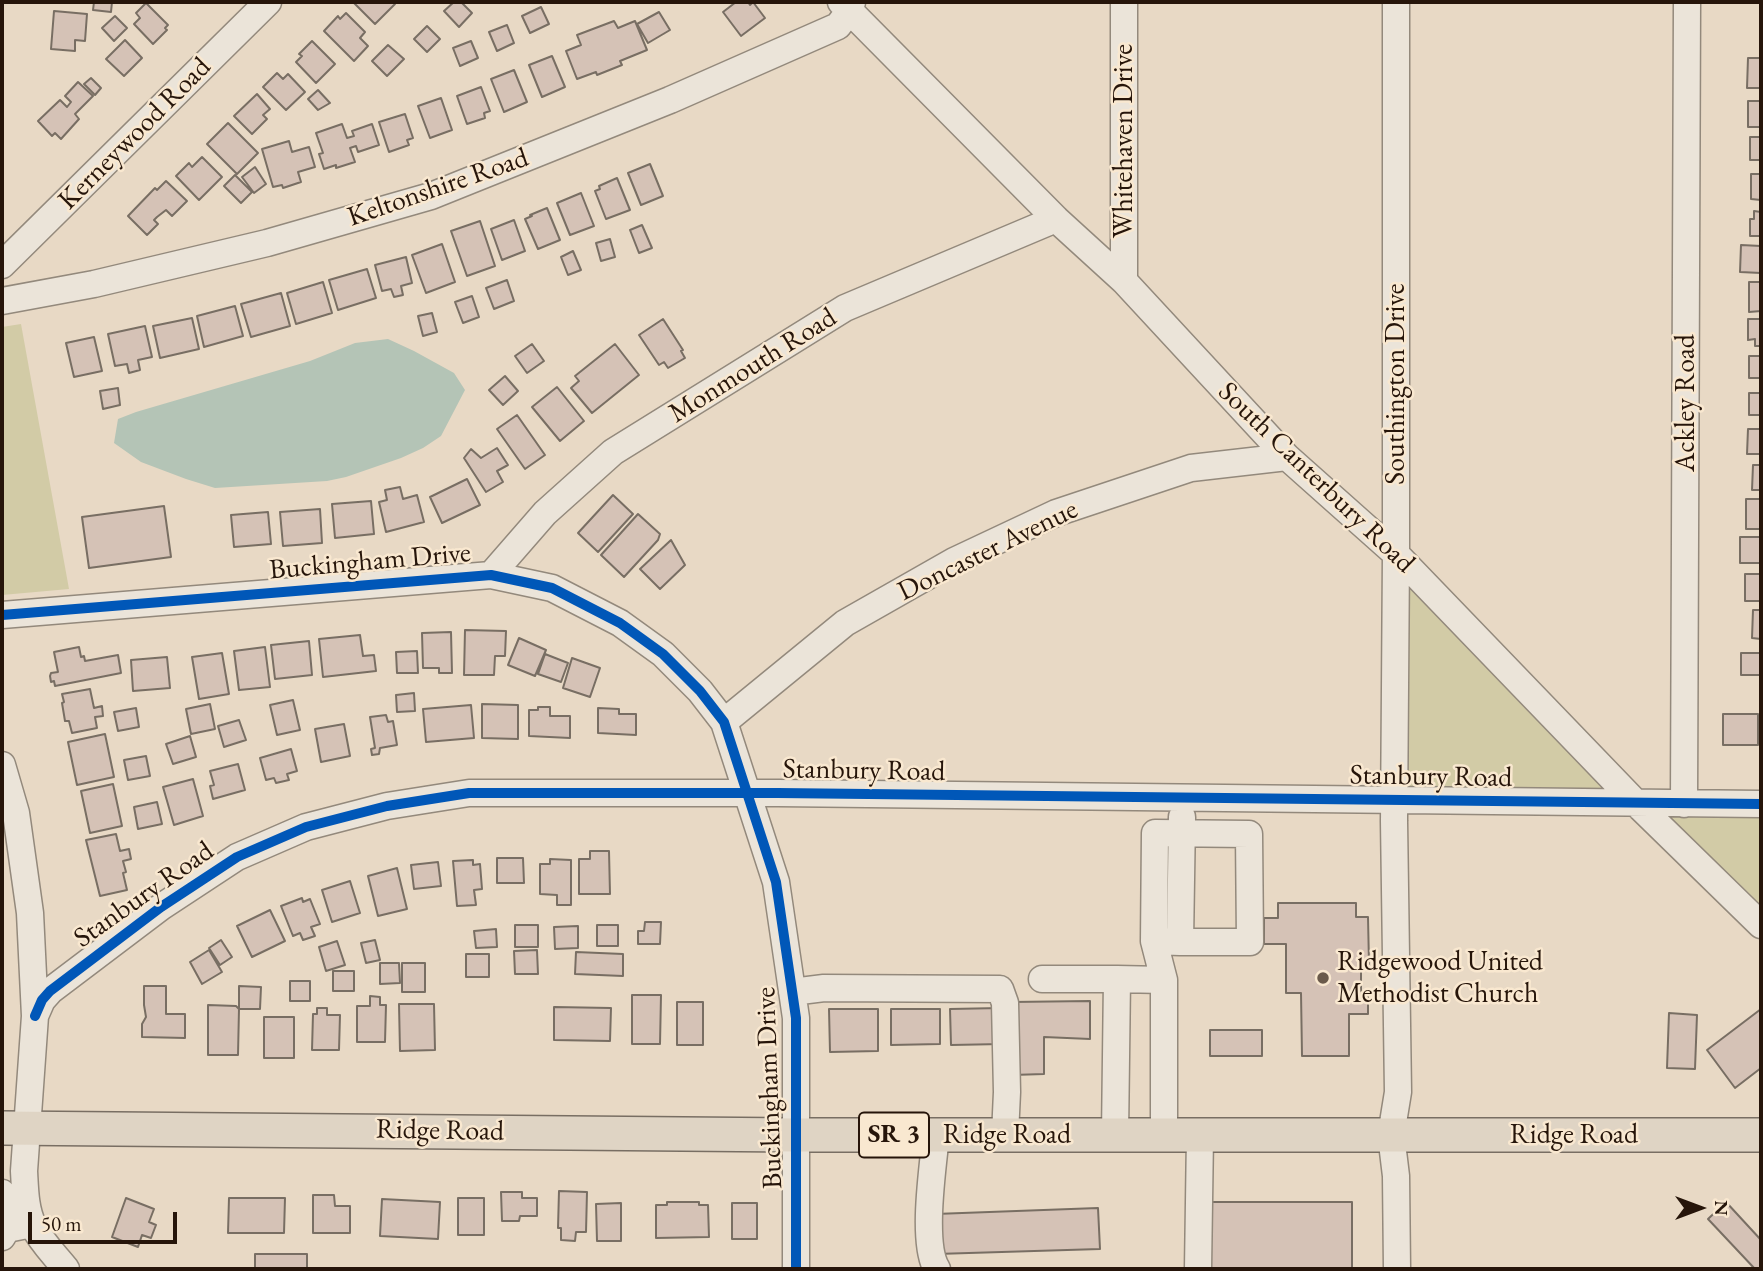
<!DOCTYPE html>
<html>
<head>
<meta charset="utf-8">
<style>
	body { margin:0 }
	#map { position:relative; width:1763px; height:1271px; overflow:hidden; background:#e8d9c5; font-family:"EB Garamond",serif }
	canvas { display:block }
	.frame { position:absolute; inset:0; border:4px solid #26150a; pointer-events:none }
	.north { position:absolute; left:1665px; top:1173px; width:70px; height:70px; -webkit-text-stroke:5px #f9e8d0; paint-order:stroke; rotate:90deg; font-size:19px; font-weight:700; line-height:28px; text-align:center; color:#26150a }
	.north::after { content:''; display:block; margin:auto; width:24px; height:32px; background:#26150a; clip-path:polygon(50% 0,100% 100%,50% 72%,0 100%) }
	.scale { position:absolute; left:28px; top:1212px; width:149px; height:32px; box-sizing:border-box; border:4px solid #26150a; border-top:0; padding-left:9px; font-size:21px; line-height:24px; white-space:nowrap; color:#26150a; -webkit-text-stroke:5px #f9e8d0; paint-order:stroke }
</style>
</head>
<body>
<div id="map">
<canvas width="1763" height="1271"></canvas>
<div class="frame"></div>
<div class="north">N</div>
<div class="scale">50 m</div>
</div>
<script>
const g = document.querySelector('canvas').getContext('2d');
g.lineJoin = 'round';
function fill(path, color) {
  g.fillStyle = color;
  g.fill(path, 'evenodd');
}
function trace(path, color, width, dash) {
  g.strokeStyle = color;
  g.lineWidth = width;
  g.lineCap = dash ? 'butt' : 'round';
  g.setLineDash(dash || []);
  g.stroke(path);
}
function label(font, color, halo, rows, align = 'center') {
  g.font = font + ' "EB Garamond",serif';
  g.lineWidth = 5;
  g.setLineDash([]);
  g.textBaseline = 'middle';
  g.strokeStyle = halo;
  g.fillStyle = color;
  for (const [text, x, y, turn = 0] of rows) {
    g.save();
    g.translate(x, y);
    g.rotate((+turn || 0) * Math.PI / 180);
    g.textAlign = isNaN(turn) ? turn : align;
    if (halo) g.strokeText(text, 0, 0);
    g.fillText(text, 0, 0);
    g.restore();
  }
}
fill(new Path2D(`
	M21,324L69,589L2,595V327Z
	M1396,554L1637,804H1761V925L1637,804L1394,799Z`), '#d2cba6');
fill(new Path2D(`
	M388,339L414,351L454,373L465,390L441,436L423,448L401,458L346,477L327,481L215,488L186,479L141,462L114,443L118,419L136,412L310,361L355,343Z`), '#b4c4b6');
const building = new Path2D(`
	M94,2H112L111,12L93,10Z
	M353,2H392L395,4L375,24Z
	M454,2H461L472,13L459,27L444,11Z
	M736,2H748L750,5L753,2L765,18L741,36L723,12Z
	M146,3L168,25L165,28L167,30L153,44L134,24L140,18L136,13Z
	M541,7L549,24L530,33L522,16Z
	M54,11L87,14L85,41L75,40V51L51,49Z
	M659,12L670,30L648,43L637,24Z
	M346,13L365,32L360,38L368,46L354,61L324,31L338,16L340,19Z
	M115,16L127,28L114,41L102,28Z
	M614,21L618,28L635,21L647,50L620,61L622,65L597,75L596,72L577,79L566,51L581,45L577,35Z
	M507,25L514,43L497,51L489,32Z
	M427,26L440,39L427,52L414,39Z
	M125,40L142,58L124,76L106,59Z
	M312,41L335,64L316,83L296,62L302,56L299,54Z
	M471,41L478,58L460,66L453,48Z
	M388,45L404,59L387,76L372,61Z
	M552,56L565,87L542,97L529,65Z
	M1748,58H1761V88H1747Z
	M514,70L527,102L504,112L491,79Z
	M277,73L283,79L288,74L305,92L286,110L263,87Z
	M91,78L101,88L95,95L84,84Z
	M78,82L93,96L75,114L79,119L61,139L55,133L52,136L38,121L60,100L67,107L71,102L65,96Z
	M481,87L490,111L484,113L485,118L467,124L457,96Z
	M318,90L330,103L318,110L308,99Z
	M257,94L270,109L263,115L267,119L252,134L234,116Z
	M441,98L452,130L430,138L418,106Z
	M1748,101H1761V127H1748Z
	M405,114L413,138L407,140L409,145L389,152L379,122Z
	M228,123L258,153L237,174L207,144Z
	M342,124L347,138L354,136L352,131L372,124L379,145L358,152L356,146L350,148L355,162L336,168V165L324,169L319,154L323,153L316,133Z
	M1750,137H1761V160H1750Z
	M289,141L292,152L309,147L315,167L298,172L301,182L283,188L282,185L273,187L262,149Z
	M202,157L222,177L199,200L176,176L189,163L192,167Z
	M650,164L663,196L641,205L628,173Z
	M255,167L266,184L254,193L242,177Z
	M1751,174H1761V200L1751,199Z
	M235,175L252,192L241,203L224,186Z
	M617,178L630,210L606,219L595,191L600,189L599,186Z
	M166,181L187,201L172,216L166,210L157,217L154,220L158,224L147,235L128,216L155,188L157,190Z
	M581,193L594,226L570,235L557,203Z
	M547,208L560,240L538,249L525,219L532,216L530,215Z
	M1754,211L1761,212V236H1750V219H1754Z
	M514,220L525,251L502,260L491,229Z
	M480,221L495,266L467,276L451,231Z
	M642,225L652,248L639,253L630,230Z
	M610,239L615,257L601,261L596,243Z
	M442,244L455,282L426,293L412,255Z
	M1741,245L1761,246V273L1740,272Z
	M573,251L581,270L568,275L561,257Z
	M406,257L412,283L401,286L403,295L394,297L391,289L382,291L375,265Z
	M367,269L376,298L338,310L329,280Z
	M507,280L514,301L494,309L486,288Z
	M323,282L332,313L296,324L287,293Z
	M1749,282H1761V311L1749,312Z
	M281,293L290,326L251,337L241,304Z
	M472,296L479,317L463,323L455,302Z
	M235,306L243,336L204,347L197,316Z
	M432,313L437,332L423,336L418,316Z
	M192,318L199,349L160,358L153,326Z
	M663,319L683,350L681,351L685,358L668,368L664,362L659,365L639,335Z
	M1748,319H1761V346H1755V339L1748,340Z
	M145,326L152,357L138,360L140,370L129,373L127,364L115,366L108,334Z
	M94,337L102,371L74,377L66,343Z
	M532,344L544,361L527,373L515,356Z
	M615,344L639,375L592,413L571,388L579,381L575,376Z
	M1749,356H1761V378H1749Z
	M505,376L518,391L503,405L489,390Z
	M557,387L584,421L560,441L532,407Z
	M118,388L120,405L103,409L100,391Z
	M1749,393H1761V415H1749Z
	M517,415L545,455L525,469L497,429Z
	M1748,429H1761V454H1747Z
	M497,448L508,465L497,471L503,482L486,492L464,458L471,449L481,458Z
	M1753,465H1761V490H1752Z
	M467,479L480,505L442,523L430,497Z
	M400,487L403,499L417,495L424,522L386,532L379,502L387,500L385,490Z
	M613,495L633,514L598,552L578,533Z
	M1746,499H1761V529H1746Z
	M371,501L374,534L335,538L332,504Z
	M164,506L171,557L89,568L82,517Z
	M320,509L322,543L283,546L280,512Z
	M268,512L271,544L234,547L231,515Z
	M638,514L660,534L658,540L624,577L601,555Z
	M1740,537H1761V563H1740Z
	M671,540L685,565L660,589L640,569Z
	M1745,574H1761V601H1745Z
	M1753,610H1761V639L1752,638Z
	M465,630L506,631L505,656H495L494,675H464Z
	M451,632L452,673H439V668H423L422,633Z
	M360,635L363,656L374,655L376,671L323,677L319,639Z
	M519,638L546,650L535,676L508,665Z
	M309,641L312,675L275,679L271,645Z
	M79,647L81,657L84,656L85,661L118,655L121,673L55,686L54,681L51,682L50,676L51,673L58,672L54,652Z
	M265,647L270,687L239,690L234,651Z
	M417,651L418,673H397L396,652Z
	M222,653L229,694L199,699L192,657Z
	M1741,653H1761V675H1741Z
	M545,654L568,663L561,682L538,674Z
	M167,657L170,688L133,691L131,660Z
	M572,658L600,668L590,697L563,688Z
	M90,689L94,708L102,706L103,716L95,717L97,728L72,733L69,721H65L62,703L64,702L62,694Z
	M414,693L415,711L397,712L396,695Z
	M293,700L300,730L277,735L270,705Z
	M210,704L215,729L191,734L186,709Z
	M482,704L518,705V739L482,738Z
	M471,705L474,738L426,742L423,709Z
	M538,707H550V716H570V738L529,736V710H538Z
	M136,708L139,727L118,731L114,712Z
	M598,708L619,709V714H636V735L598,733Z
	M1723,714H1758V745H1723Z
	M386,715L388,722L393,721L397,745L380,748L379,754L372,755L371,749L375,748L370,717Z
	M239,720L246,740L224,747L218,726Z
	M344,724L350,756L321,762L315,729Z
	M105,734L114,777L77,785L68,742Z
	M190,736L196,757L173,764L166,744Z
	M291,749L297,771L287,774L289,780L276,783L274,778L266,780L260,758Z
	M146,756L150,776L128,780L124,760Z
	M238,764L245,790L213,799L210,786L214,785L210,771Z
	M193,779L203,816L174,825L163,787Z
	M113,784L122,826L90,833L81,791Z
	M157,802L162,824L138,829L134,807Z
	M116,834L120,851L129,849L131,859L123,861L126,872L123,873L127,890L100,896L86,840Z
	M590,851H609L610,894H579V859H590Z
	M497,858H523L524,883H497Z
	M550,859L571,860V905H557V895L540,894V864H550Z
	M473,860V865L480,864L482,889L474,890L476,905L457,906L453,861Z
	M438,862L441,886L414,889L411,865Z
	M397,868L407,909L378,916L368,876Z
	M350,881L360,913L332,922L322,890Z
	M302,898L303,902L310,899L320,924L311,927L315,936L303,940L300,933L293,936L281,906Z
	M1278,903H1356V917H1368L1369,964H1361V991H1368V1014H1349V1056H1302L1301,993H1286V944H1264V918H1278Z
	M270,910L285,941L252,957L237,926Z
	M645,922H661L660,944H638V931H644Z
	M515,925H538V947H515Z
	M597,925H618V946H597Z
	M578,926V948L555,949L554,927Z
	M496,929L497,947L476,948L474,931Z
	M221,940L232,957L220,965L209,948Z
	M375,940L380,960L366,963L361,943Z
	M337,941L345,965L326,971L319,947Z
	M209,950L222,972L202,984L190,962Z
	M537,950L538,974H515L514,951Z
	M576,952L623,954V976L575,974Z
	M466,954H489V977H466Z
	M380,963H399L400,983L380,984Z
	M402,963H425V992H402Z
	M333,971H354V991H333Z
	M290,981H310V1001H290Z
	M144,986H166V1014H185V1038L142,1037V1024L146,1017L144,1005Z
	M239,986L261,987L260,1009H239Z
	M632,995H661L660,1044H632Z
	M370,996L380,997V1005H386L385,1042H357V1006H370Z
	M1090,1001V1039L1044,1037V1074L1012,1075L1011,1002Z
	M677,1002H703V1045H677Z
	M399,1004H434L435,1050L400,1051Z
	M208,1005L236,1006L239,1009L238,1055H208Z
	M554,1007L611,1008L610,1041L554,1040Z
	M317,1008H327V1015H340L339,1050H312L313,1014H317Z
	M1001,1008L1002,1044L951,1045L950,1009Z
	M829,1009H878V1051L830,1052Z
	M891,1009H940V1044L891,1045Z
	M1761,1009V1068L1735,1088L1707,1050Z
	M1669,1013L1697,1015L1695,1069L1667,1068Z
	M264,1017H294V1058H264Z
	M1210,1030H1262V1056H1210Z
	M559,1191L587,1192L586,1232H576L575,1241L561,1240V1228H558Z
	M501,1192H522V1198H537V1216H520L519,1221H502Z
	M313,1195H334L335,1206H350V1233H313Z
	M126,1198L154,1209L149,1222L156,1225L151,1238L142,1235L138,1247L112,1237Z
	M229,1198H285L284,1233H228Z
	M458,1198H484V1235H458Z
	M382,1199L440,1202L438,1239L380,1236Z
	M667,1202H699V1205H708L709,1237L656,1238V1205H667Z
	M1205,1202H1352V1269H1205Z
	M1726,1202L1761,1240V1269H1755L1708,1219Z
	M621,1203V1241H597L596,1204Z
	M732,1203H757V1239H732Z
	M1098,1208L1100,1249L936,1254L935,1214Z
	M255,1254H307V1269H255Z`);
fill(building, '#d5c2b6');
trace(building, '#786e63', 2);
const minor = new Path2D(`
	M841,2L1056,219L1124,281L1287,457L1396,554L1637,804L1761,925
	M1124,2V281
	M1396,2V554L1394,821L1398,1092L1391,1135L1396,1176L1397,1269
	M2,265L268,2
	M2,301L94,284L267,243L431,196L670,100L838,26L850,10L852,2
	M491,575L545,513L613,452L845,308L1056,219
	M2,615L491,575L552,588L620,623L663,654L700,691L724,722L776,882L796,1018V1269
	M724,722L845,623L954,561L1056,513L1191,468L1287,457
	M2,765L16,813L30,913L35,1016L24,1171C25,1188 25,1209 33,1225C41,1242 55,1255 66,1269
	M1684,804L1687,2
	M1154,941L1155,833L1249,834L1250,942H1180
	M1042,979H1117
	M1164,980L1154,941L1180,942L1182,817
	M792,992L824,988L1000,989L1005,1003L1007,1092L1005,1135
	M35,1016L42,1000L50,991L161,907L237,857L306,827L387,806L469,793H778L1761,804
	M936,1135C933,1166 921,1244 937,1269
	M1115,1135L1117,979L1164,980V1135
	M2,1193L12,1206L32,1224
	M2,1237L7,1229L32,1224
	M1198,1269L1200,1135`);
const major = new Path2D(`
	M2,1128L796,1135H1761`);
trace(minor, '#93897c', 29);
trace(major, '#786e63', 36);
trace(minor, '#ebe4d9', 26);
trace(major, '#dfd4c4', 33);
trace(new Path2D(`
	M2,615L491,575L552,588L620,623L663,654L700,691L724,722L776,882L796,1018V1269
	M35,1016L42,1000L50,991L161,907L237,857L306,827L387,806L469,793H778L1761,804`), '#0057b8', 10);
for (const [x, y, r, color] of [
	[1323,978,7,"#6a5a4b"]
]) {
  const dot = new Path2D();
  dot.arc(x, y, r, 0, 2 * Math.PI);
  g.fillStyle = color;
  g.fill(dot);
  trace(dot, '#f9e8d0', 2.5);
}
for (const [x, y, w] of [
	[894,1135,70]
]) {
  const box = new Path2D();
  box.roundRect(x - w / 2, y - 22.5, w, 45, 5);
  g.fillStyle = '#f9e8d0';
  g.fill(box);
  trace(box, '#26150a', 2);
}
label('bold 26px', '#26150a', null, [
	["SR 3",894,1135]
]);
label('28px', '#26150a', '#f9e8d0', [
	["Kerneywood Road",135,134,-45],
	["Whitehaven Drive",1124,141,-90],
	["Keltonshire Road",438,188,-19],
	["Monmouth Road",753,366,-32],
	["Southington Drive",1396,384,-90],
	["Ackley Road",1686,403,-90],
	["South Canterbury Road",1316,478,44],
	["Doncaster Avenue",988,551,-26],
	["Buckingham Drive",370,562,-5],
	["Stanbury Road",864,771,1],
	["Stanbury Road",1431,777,1],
	["Stanbury Road",144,895,-35],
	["Buckingham Drive",770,1088,-92],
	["Ridge Road",440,1131,1],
	["Ridge Road",1007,1135],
	["Ridge Road",1574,1135]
]);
label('28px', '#26150a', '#f9e8d0', [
	["Ridgewood United",1337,962],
	["Methodist Church",1337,994]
], 'left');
</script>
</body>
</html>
